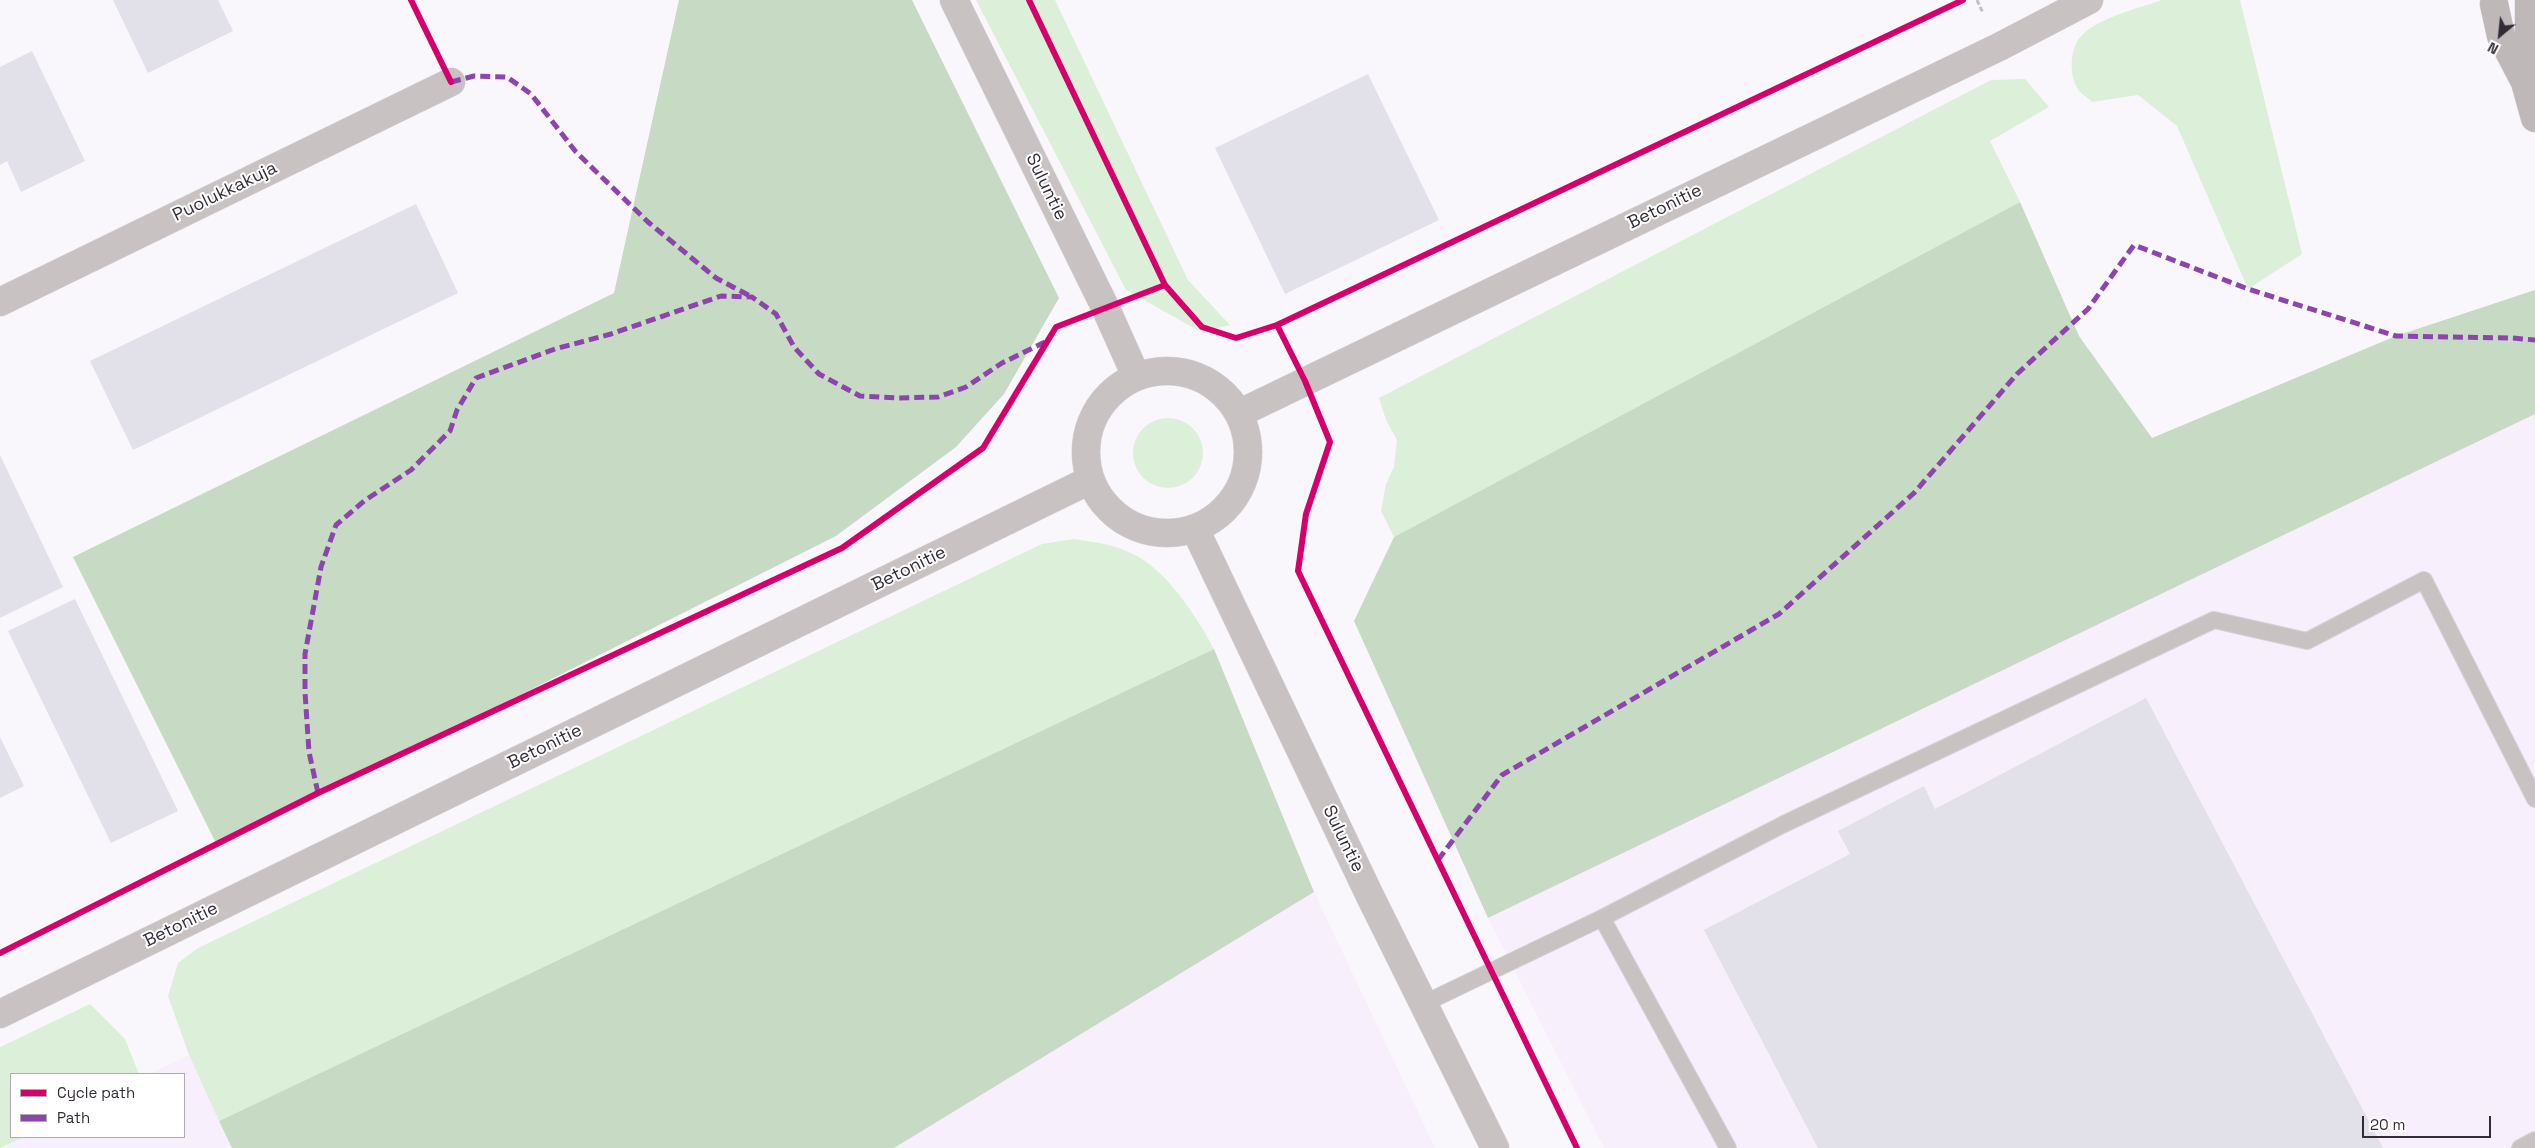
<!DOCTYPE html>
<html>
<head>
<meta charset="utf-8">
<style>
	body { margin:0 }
	#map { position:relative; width:2535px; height:1148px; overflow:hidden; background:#f9f7fb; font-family:"Space Grotesk",sans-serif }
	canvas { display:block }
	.legend { position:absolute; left:10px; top:1073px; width:175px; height:65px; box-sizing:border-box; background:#fff; border:1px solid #adabaf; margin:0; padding:6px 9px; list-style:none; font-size:15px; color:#322c37 }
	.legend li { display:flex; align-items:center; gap:10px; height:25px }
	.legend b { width:25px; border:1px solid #adabaf }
	.north { position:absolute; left:2475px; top:10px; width:50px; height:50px; -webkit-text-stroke:4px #fff; paint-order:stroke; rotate:208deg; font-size:14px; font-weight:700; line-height:20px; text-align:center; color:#322c37 }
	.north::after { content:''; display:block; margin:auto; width:18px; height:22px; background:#322c37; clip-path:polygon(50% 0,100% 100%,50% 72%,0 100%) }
	.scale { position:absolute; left:2362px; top:1116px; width:129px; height:22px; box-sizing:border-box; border:2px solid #322c37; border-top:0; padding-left:6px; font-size:15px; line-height:18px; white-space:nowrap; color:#322c37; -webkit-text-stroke:4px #fff; paint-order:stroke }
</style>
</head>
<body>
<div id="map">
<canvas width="2535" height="1148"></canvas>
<ul class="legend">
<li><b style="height:6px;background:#d6006c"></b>Cycle path</li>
<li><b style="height:6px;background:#8e44ad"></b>Path</li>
</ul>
<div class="north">N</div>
<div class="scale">20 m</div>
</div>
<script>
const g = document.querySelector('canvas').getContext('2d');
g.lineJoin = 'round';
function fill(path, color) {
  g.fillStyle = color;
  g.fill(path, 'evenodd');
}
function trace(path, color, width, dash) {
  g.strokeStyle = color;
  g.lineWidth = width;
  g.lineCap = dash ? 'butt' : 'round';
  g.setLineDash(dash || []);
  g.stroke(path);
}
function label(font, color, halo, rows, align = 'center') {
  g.font = font + ' "Space Grotesk",sans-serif';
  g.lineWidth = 4;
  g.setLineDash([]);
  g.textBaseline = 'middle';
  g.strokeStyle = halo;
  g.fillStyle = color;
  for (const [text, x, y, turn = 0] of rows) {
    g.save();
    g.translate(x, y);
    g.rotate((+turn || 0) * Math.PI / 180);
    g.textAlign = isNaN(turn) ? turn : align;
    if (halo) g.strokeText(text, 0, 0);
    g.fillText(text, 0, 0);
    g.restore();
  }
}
fill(new Path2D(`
	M2535,414V1148H1604L1488,918Z
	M1314,892L1435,1148H894Z
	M189,1055L232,1148H2L24,1137H184V1074H150Z`), '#f7effc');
fill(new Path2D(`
	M976,0H1055L1188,280L1230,325L1201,332L1126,290Z
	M2162,0H2240L2302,254L2248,289L2177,126L2138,95L2092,102C2087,97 2078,92 2076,86C2069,71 2070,46 2083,34C2101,17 2139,8 2162,0Z
	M2025,79L2049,107L1990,141L2020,202L1394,537L1381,511L1386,484L1394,467L1397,440L1386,420L1379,398L1991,80Z
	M1133 453a35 35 0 1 1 70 0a35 35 0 1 1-70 0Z
	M1074,539C1095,542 1117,545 1137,556C1169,574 1197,617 1214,649L219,1121L189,1055L168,996L178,963L198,948L1042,544Z
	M90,1004L125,1039L139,1074H11V1137H24L0,1148V1047Z`), '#dcefd9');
fill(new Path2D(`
	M679,0H912L1059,298L1004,394L956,447L836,536L218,847L73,557L614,293Z
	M2020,202L2079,336L2152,438L2396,336L2535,290V414L1488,918L1354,621L1394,537Z
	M1214,649L1314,892L894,1148H232L219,1121Z`), '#c7dac4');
fill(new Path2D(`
	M113,0H218L233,31L148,73Z
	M32,51L85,161L21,192L7,161L0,165V67Z
	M1368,74L1439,220L1285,294L1215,148Z
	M416,204L458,293L133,450L90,361Z
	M0,455L63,587L0,618Z
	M75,599L178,811L111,843L8,631Z
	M2146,698L2383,1148H1818L1704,930L1850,854L1838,831L1924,786L1935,809Z
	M0,737L24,786L0,798Z`), '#e2e0e8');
const service = new Path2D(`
	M1602,918L1784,824L2214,620L2307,641L2424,580L2535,799
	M1423,1004L1602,918L1728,1148
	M2520,1148L2535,1140`);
const minor = new Path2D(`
	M0,302L451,82`);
const tertiary = new Path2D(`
	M954,0L1106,309L1136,376
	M1086 452a81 81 0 1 1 162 0a81 81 0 1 1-162 0Z
	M1240,413L1999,47L2089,0
	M1195,529L1370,896L1495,1148
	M0,1014L1090,480`);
const secondary = new Path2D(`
	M2494,4L2501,36L2525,82L2535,118
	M2525,82L2529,34V0`);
trace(service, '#d5d3d7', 18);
trace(minor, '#d5d3d7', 29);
trace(tertiary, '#d5d3d7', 29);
trace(secondary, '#d5d3d7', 29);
trace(new Path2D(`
	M1977,0L1983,13`), '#c3c1c2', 3, [5, 2.5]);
trace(service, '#c8c2c3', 16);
trace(minor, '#c8c2c3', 28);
trace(tertiary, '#c8c2c3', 28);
trace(secondary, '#beb8b9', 28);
trace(new Path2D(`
	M451,82L474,76L507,77L531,94L576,152L648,222L716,278L750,296
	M318,793L309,752L305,692V654L321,567L336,525L364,501L411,470L450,431L457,410L476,378L555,349L611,334L721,296L752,297L776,314L794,347L819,374L860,396L897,398L938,397L966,387L1002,363L1045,342
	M1438,860L1502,775L1779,614L1914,493L2017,374L2088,309L2134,245L2248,289L2396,336L2512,338L2535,340`), '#8e44ad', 5, [10, 5]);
trace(new Path2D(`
	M411,0L451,82
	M1029,0L1165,285
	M1277,325L1305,381L1330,442L1306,514L1298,571L1577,1148
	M0,953L318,793L842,548L983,448L1056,327L1165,285L1202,327L1236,338L1277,325L1963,0`), '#d6006c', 6);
label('18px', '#322c37', '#fff', [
	["Suluntie",1046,187,64],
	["Puolukkakuja",225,192,-26],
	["Betonitie",1665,207,-26],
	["Betonitie",909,569,-26],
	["Betonitie",545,747,-26],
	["Suluntie",1343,839,64],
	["Betonitie",181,925,-26]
]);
</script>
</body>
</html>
